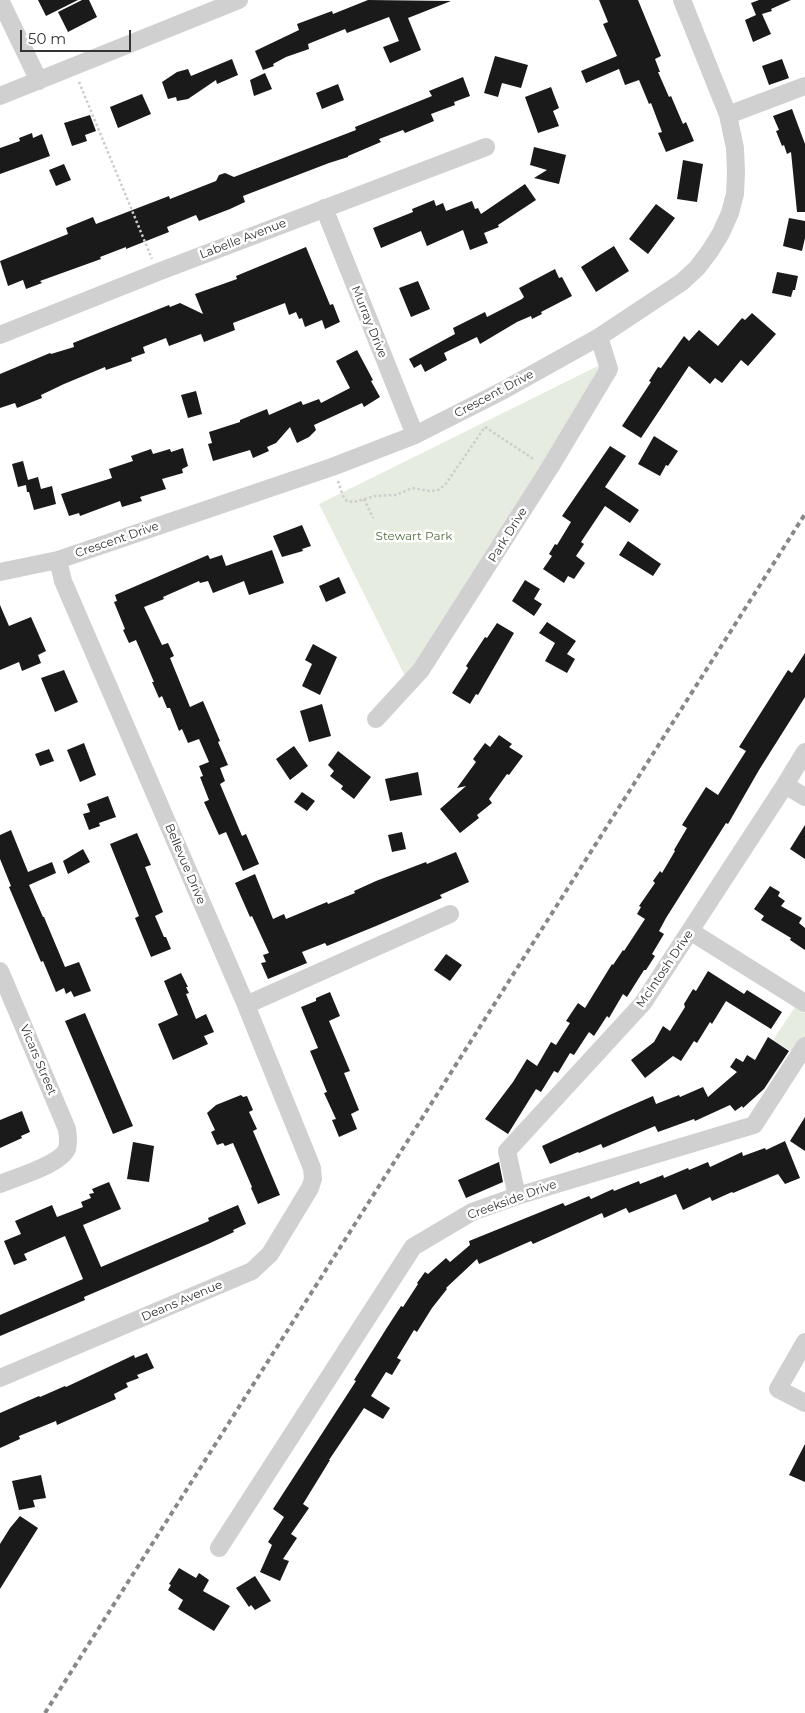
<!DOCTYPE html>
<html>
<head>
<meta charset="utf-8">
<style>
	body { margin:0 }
	#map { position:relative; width:805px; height:1713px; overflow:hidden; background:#fff; font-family:Montserrat,sans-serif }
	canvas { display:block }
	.scale { position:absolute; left:20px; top:30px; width:111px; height:22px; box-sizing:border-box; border:2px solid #333; border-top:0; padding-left:6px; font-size:15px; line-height:18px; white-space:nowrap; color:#333; -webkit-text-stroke:4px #fff; paint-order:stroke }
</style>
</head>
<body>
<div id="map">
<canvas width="805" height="1713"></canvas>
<div class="scale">50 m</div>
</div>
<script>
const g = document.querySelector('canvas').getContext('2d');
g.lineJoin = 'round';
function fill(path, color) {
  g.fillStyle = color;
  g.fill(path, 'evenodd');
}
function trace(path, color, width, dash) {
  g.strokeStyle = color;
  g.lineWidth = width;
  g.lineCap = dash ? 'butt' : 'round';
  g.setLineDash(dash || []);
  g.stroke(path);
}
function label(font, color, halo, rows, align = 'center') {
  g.font = font + ' Montserrat,sans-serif';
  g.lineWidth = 5;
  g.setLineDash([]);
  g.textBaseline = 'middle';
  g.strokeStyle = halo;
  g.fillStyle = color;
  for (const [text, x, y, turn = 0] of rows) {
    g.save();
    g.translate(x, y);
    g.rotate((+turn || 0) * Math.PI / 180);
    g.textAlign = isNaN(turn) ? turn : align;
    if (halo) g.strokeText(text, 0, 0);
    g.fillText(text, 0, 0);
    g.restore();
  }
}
fill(new Path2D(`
	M608,361L407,680L319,504Z
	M795,1007L805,1013V1037L794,1053L773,1040Z`), '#e6ecdf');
fill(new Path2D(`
	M38,0H78L46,16Z
	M82,0H89L97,17L68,32L58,12Z
	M368,0L451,1L408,18L421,50L390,63L383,47L399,41L389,17L347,33L345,29L308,44L309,49L286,57L273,64L274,66L263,70L255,51L299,30L297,24L332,11L333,14Z
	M599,0H638L661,56L655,59L660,72H658L669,97L671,96L683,124L686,122L694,141L666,152L658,133L662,132L651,103L649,104L639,80L625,85L619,69L586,83L581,71L617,56L603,24L608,22Z
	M759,0H791L771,9L772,11L762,14L771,34L753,42L745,20L756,15L751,3Z
	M495,56L528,65L521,88L502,83L498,97L484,93Z
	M232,59L238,75L217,84L216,80L188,99L177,101L176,97L168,99L162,82L177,72L188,69L191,76Z
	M782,59L789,78L769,85L762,66Z
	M265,73L272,89L254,96L250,80Z
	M463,77L470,96L454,102L455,105L431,114L434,121L405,133L403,130L379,139L381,142L348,156V157L329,163L243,196L245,202L230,209L199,221L196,215L167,227L169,232L126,249V247L100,257L101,259L40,281L42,283L26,289L23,280L8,286L0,261L68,234L66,228L93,217L96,224L169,196L170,199L216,181L219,175L225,173L234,177L356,130L355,127L432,96L429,91Z
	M338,84L344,100L322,109L316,93Z
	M551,87L559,108L553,111L559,126L538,133L525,97Z
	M142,94L151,114L118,128L110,107Z
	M792,109L805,144V212H797L791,152L787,154L784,145L782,146L776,131L779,130L773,116Z
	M90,115L96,131L85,135L87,141L72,146L64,123Z
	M32,133L33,138L42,134L50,156L0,174V148L20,141L19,138Z
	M534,147L566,155L559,184L534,178L547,170L530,165Z
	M683,160L703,164L697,202L677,199Z
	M64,164L71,180L56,186L49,170Z
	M525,184L536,200L498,225L499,227L484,233L488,243L470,250L463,230L427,246L421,231L381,248L373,228L413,212L412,209L434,200L436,206L443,203L446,211L472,201L475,209L478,208L481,214Z
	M656,204L675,218L648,254L629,239Z
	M789,218L805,221V238L802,251L783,246Z
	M614,246L629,271L596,292L581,267Z
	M306,247L330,305L333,304L340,322L325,329L322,320L305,327L302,318L299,319L296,312L289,315L285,303L233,323L235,330L204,342L201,334L169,346L166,338L143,347L145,353L131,358L132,361L106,370L105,367L64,384L41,395L42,398L17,408L15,403L0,408V374L50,353L51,354L74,347L73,343L169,305L170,307L180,303L203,314L195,294L237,279L236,276Z
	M555,269L559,278L562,277L572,296L541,312L542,314L532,319L531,316L517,322L480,344L477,337L444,353L447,360L425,372L421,364L414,368L409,359L455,334L453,328L485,312L487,317L522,299L524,297L519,288Z
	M777,272L798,276L795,290H793L791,297L772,293Z
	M418,281L430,309L411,317L399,288Z
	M752,313L776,334L748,366L741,360L722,383L715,378L710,384L689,366L641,438L622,426L651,382L649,381L658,367L661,368L684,336L689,341L699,330L718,346L742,318L745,320Z
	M357,350L373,380L371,381L380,397L364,407L362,403L314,425L316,430L309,437L297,443L290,427L276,443L267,447L269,451L253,458L250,450L213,461L208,444L212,443L209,432L240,422V420L267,409L269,415L301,401L303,405L319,399L321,403L350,388L336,361Z
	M196,391L202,414L188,418L181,395Z
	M654,436L678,451L668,466L666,465L660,476L638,464Z
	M610,446L626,456L605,487L639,510L630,523L605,506L581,542L584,544L576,556L585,563L574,579L568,576L564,583L543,569L552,556L549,554L555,544L557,545L571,522L562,516Z
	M183,448L188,466L182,469L183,473L162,479L166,489L140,497L142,501L122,507L120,501L80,516L79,513L69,516L61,494L112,478L109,469L133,461L131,456L151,449L153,454L170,449L171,452Z
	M23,461L28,480L38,477L41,489L52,486L56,504L34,510L29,492H27L26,485L18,487L12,464Z
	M302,525L311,546L302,549L303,551L282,557L273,536Z
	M628,541L661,564L653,576L619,555Z
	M272,550L284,583L249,595L244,581L213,593L208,581L200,583L199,581L163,597L164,599L144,607L162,645L168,643L174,656L170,658L190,707L203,701L220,741L218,742L228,765L220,768L225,781L220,784L242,836L246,834L259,864L243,871L226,832L219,835L204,802L209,800L200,777L203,776L199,766L209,762L199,739L188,743L182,729L179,731L170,708H167L162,696L159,698L152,682H154L136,640L129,643L123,630L125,629L114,602L117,601L115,595L208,555L210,559L222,555L226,566Z
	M339,577L346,593L326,602L319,586Z
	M525,580L540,589L534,599L542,604L534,616L512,601Z
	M0,605L9,626L31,617L46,651L38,655L41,663L22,671L19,662L0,670Z
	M547,622L576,641L567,654L575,659L567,673L545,661L555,643L539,633Z
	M497,623L514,633L478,695L476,694L470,704L452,693L468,668L466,666L485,637L487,638Z
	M313,644L337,657L320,695L302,686L312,664L305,660Z
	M805,653V697L759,770L728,824L726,823L666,918L659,931L664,934L652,954L655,956L646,970H644L627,997L623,994L609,1018L607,1016L594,1036L589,1032L574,1055L570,1053L558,1073L554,1071L541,1092L536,1089L508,1134L485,1119L513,1082L527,1059L537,1066L551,1042L556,1045L570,1023L566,1021L578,1003L585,1008L612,964L613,965L623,950L624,951L645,919L637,914L641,907L639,906L655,883L653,881L660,871L662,873L675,851L674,850L687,828L682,825L706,787L718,795L746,751L739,747L788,670L792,673Z
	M64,670L78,702L55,712L41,678Z
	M322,704L331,736L309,742L300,711Z
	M499,735L512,744L509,747L523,756L509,775L507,774L489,799L492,803L477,815L479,818L460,833L440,809L466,786L457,788L476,762L473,759L485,743L490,747Z
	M84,743L96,775L80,782L67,750Z
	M294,746L308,766L290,780L276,759Z
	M49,749L54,761L40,766L35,754Z
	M338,751L371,777L354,799L341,789L343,786L330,776L334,771L328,765Z
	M418,772L422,795L390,801L385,779Z
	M302,792L315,801L307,811L294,802Z
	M108,796L116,817L99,823L100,826L89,830L83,814L90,812L87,804Z
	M805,825V859L790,849Z
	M11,830L28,872L52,862L56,873L29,885L43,917H44L65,967L79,962L91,991L74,997L71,991L66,994L64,988L56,992L43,961L41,962L9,887L11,886L0,859V835Z
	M402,832L406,849L392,852L388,835Z
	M137,833L151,865L145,867L163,912L155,916L164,937H166L171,949L151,957L135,918L139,916L110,844Z
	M83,849L90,862L68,874L63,861Z
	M456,852L469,882L440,895L442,898L376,926L327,946L325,943L302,952L307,963L268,979L261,963L266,962L263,955L269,953L252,916L250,917L235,883L255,874L273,919L284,914L286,919L327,902L328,904L355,893L354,891L376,881L426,862L427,864Z
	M770,886L780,892L778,896L785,901L781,906L802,918L799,923L805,928V950L790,940L791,938L761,920L764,916L754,909Z
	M446,954L462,965L450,981L434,970Z
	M708,971L744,994L747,990L782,1012L771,1029L726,1001L712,1024L710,1022L697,1043L694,1041L681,1061L673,1056L645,1078L631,1060L654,1042L663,1026L670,1031L685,1007L684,1004L693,989L696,991Z
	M181,973L188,987H186L189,993L186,994L196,1019L206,1014L214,1032L204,1036L208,1044L173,1060L158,1024L178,1015L164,981Z
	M330,992L340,1016L329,1021L350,1071L344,1073L359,1110L351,1114L357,1129L339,1137L332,1120L336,1119L324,1093L327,1092L310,1051L318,1048L301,1007L316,1001V998Z
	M85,1013L133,1126L113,1134L65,1021Z
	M768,1037L789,1051L764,1089L743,1108L742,1106L735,1111L730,1105L695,1121L694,1119L658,1132L655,1126L603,1148L601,1144L579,1153L578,1152L550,1164L542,1146L614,1113L653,1096L656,1104L679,1095L680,1097L703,1087L708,1097L737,1072L730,1067L736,1058L743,1062L747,1055L755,1060Z
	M241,1095L243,1097L247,1096L253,1110L249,1112L257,1129L253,1131L280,1195L258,1204L251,1188L252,1187L233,1143L225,1146L223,1143L217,1145L211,1132L215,1130L207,1113L216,1105Z
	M22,1111L30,1132L21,1136L22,1138L0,1148V1120Z
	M805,1117V1151L790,1141Z
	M785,1141L800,1178L785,1184L778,1174L733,1193L732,1192L712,1201L710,1197L683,1210L676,1194L629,1213L626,1208L604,1218L602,1213L533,1244L531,1241L479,1264L477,1259L446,1288L447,1289L432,1308L417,1332L414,1330L397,1358L401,1360L392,1375L386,1372L371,1396L390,1408L383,1419L364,1408L329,1460H330L303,1504L309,1508L291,1534L297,1538L283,1559L289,1561L280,1581L260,1572L272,1545L268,1542L284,1517L273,1509L356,1381L354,1380L388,1326L401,1306L403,1307L418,1284L417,1283L425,1272L428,1274L446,1258L450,1262L470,1245L469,1241L563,1203L565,1206L589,1196L591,1199L613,1189L614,1191L639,1181L640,1184L663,1175L664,1178L688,1168L689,1170L708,1162L710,1167L742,1152L743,1156L765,1148L766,1150Z
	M133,1142L154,1146L149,1182L127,1179Z
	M499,1162L503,1182L466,1198L458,1180Z
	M109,1182L121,1209L83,1225L101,1267L209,1221L208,1218L238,1205L246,1224L233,1230L234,1232L208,1244L84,1297L85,1300L0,1336V1315L83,1279L65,1236L24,1254L27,1260L14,1265L4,1241L21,1234L15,1221L52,1205L57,1217L83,1207L81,1202L91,1198L89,1194L94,1193L92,1189Z
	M147,1353L154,1368L137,1375L139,1378L126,1383L128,1387L114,1394L116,1399L57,1425L56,1421L19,1436L20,1439L0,1448V1413L39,1396L40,1397L65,1386L66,1387L134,1355L135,1358Z
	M805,1444V1482L789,1475Z
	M41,1475L46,1498L33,1500L35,1507L19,1510L12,1481Z
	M20,1516L38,1528L0,1589V1544L10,1528Z
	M179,1568L196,1578L199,1573L209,1580L203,1591L230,1606L214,1631L178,1609L183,1600L168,1590L171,1585L169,1584Z
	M255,1576L271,1601L255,1610L251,1605L249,1607L236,1588Z`), '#1a1a1a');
trace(new Path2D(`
	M79,82L152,259
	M338,481L343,496L347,501L354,502L375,496L396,495L412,488L430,491L438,490L445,485L485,427L535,460
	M364,499L373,518`), '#cdcdcd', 2.5, [2.5, 2.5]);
trace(new Path2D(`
	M0,0L39,81
	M0,96L239,0
	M728,115L805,86
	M324,208L415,435
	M0,335L158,272L486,147
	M0,572L58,560L332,467L415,435L502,391L599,337L682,282L697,268L710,251L721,233L730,213L735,194L736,172L735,148L728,115L682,0
	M376,719L421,670L549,469L609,369L599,337
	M785,785L805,797
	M690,931L805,1003
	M0,971L67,1129C68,1136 69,1142 67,1149C60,1165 16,1177 0,1184
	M246,1005L450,914
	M517,1196L507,1151L643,1003L785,785L805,752
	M805,1342L778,1389L805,1403
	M0,1378L252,1271L270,1254L310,1188L313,1179L312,1168L246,1005L63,581L58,560
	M219,1548L413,1247L472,1212L517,1196L754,1125L805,1046`), '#d0d0d0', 18);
trace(new Path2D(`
	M45,1713L805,514`), '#888', 4, [5, 4]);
label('12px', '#333', '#fff', [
	["Labelle Avenue",243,239,-21],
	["Murray Drive",369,322,68],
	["Crescent Drive",494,394,-28],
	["Park Drive",508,535,-58],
	["Crescent Drive",117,540,-19],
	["Bellevue Drive",185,864,67],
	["McIntosh Drive",665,969,-56],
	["Vicars Street",38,1060,67],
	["Creekside Drive",512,1200,-20],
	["Deans Avenue",182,1301,-23]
]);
label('12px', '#56703f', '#fff', [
	["Stewart Park",414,536]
]);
</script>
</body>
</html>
